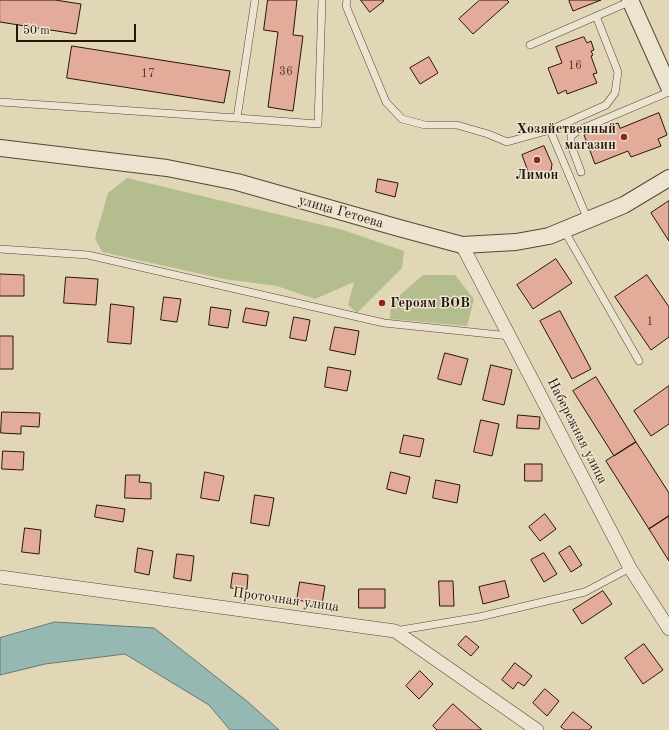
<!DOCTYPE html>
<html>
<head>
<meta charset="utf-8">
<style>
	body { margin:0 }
	#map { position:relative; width:669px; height:730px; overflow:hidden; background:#e1d6b6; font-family:"Old Standard TT",serif }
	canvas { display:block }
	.scale { position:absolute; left:16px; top:24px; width:120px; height:18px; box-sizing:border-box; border:2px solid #28150c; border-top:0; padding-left:5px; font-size:12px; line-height:14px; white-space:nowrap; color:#28150c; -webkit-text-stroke:3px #ece4d0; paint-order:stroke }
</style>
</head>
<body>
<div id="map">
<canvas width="669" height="730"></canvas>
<div class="scale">50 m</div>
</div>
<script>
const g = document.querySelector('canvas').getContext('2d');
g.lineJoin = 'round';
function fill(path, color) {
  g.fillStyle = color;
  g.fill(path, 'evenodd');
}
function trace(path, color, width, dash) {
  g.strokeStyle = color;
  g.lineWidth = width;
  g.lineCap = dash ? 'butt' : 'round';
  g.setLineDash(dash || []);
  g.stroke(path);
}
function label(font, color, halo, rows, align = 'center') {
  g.font = font + ' "Old Standard TT",serif';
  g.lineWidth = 3;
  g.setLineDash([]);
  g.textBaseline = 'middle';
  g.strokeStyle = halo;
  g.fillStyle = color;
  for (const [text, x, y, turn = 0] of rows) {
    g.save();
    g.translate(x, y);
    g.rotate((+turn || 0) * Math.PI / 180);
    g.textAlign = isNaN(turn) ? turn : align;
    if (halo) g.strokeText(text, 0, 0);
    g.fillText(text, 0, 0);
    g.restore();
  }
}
fill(new Path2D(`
	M127,178L343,230L404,251L402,268L357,313L348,305L354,282L315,299L277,286L224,279L102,252L95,238L108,193Z
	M423,275H455L474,299L467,326L390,319L391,303Z`), '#b3bd8d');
const water = new Path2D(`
	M55,622L154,628L248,702L279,730H230L209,705L125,654L45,664L0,675V638Z`);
fill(water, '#95b8b3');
trace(water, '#697770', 1);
const building = new Path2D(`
	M0,0H55L81,4L76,34L0,22Z
	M268,0H297L293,35L303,36L293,111L268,107L278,32L264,30Z
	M361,0H383L384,1L370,12Z
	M480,0H507L509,2L473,34L459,19Z
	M571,0H601L573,11L569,1Z
	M584,37L587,43L591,41L594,50L591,51L593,55L591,56L597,73L593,74L597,83L567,94L566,90L558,94L548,68L562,63L556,47Z
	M72,46L230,71L224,103L67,78Z
	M429,57L438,73L420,84L410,68Z
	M659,113L667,135L658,139L661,146L631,157L628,151L595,164L584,135L618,123L620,128Z
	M544,146L552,164L551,171L538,176L528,171L522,155Z
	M378,179L398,183L395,197L376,192Z
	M669,201V241L651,213Z
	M556,259L572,283L533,309L517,285Z
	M0,274L24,275V296H0Z
	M647,275L669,307V337L651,350L615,297Z
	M66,277L98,279L96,305L64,303Z
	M164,297L181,299L177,322L161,320Z
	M111,304L134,307L131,344L108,342Z
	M211,307L231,310L228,328L209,325Z
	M246,308L269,312L266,326L243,322Z
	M560,311L591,369L572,379L540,321Z
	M294,317L310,320L306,341L290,338Z
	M335,327L359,331L355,355L330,350Z
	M0,336H13V369H0Z
	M445,353L468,359L461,385L438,379Z
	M491,365L512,370L504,405L483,400Z
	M328,367L351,371L347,391L325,387Z
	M596,377L636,442L614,456L573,391Z
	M669,386V424L651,436L634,411Z
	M2,412L40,413L39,427L21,426V434L1,433Z
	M518,415L540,417L539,429L517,428Z
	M481,420L499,424L492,456L474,452Z
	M404,435L424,439L420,457L400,453Z
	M636,442L669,493V516L649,529L606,461Z
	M3,451L24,452L23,470L2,469Z
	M525,464H542V481H525Z
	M205,472L224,476L219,501L201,498Z
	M391,472L410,477L406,494L387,489Z
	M126,475H140L139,482L151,483V499L125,498Z
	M436,480L460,485L457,503L433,498Z
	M255,495L274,498L269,526L251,523Z
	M97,505L125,509L123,522L95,517Z
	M545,514L556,529L540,541L529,527Z
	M669,516V561L649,529Z
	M25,528L41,530L39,554L22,552Z
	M570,546L582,565L571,572L559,553Z
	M138,548L153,551L149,575L135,572Z
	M544,553L557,574L544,582L531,560Z
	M177,554L194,556L191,581L174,578Z
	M233,573L248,575L247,589L231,588Z
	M439,581H453L454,606H440Z
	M505,581L509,597L483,604L479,587Z
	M300,582L325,586L322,604L297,600Z
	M359,589H385V608H359Z
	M603,591L612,604L582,624L573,610Z
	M466,636L479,647L471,656L458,645Z
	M644,644L663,670L643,684L625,658Z
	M515,663L532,676L524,686L518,682L513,689L502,680Z
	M420,671L433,684L419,699L406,686Z
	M545,689L559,701L547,716L533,703Z
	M453,704L482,730H437L433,726Z
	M573,712L592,727L589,730H565L561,727Z`);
fill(building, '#e3ac9a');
trace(building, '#28150c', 1);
const service = new Path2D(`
	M347,0L346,6L386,102L402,119L425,125H457L488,134L507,142L550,130
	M530,45L631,1
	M0,102L237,118L255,0
	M237,118L318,124L322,0
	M581,172L571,145V136L579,130L669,92
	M588,220L550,130L606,105L615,93L618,72L596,16
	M564,230L639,361
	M0,249L88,255L384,323L510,336
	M395,631L479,617L585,592L630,568`);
const minor = new Path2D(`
	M462,245L630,568L669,629
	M0,577L395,631L537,730`);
const tertiary = new Path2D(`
	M630,0L669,87
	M0,148L167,168L237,182L399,228L462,245L516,242L549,236L624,205L669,178`);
trace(service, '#564536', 8);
trace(minor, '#564536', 14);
trace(tertiary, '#564536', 18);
trace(service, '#ece4d0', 7);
trace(minor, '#ece4d0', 13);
trace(tertiary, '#ece4d0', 16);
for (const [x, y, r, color] of [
	[624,137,4,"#8f2418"],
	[537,160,4,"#8f2418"],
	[382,303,4,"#8f2418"]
]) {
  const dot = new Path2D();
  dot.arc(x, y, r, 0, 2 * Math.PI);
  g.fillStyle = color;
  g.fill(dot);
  trace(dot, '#ece4d0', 1.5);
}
label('12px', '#573b30', null, [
	["16",575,66],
	["36",286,72],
	["17",148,74],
	["1",650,322]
]);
label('bold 14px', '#28150c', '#ece4d0', [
	["Хозяйственный",616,129],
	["магазин",616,145],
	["Лимон",537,175,"center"],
	["Героям ВОВ",390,303,"left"]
], 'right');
label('14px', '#28150c', '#ece4d0', [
	["улица Гетоева",341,212,16],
	["Набережная улица",577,431,63],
	["Проточная улица",286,600,8]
]);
</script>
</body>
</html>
